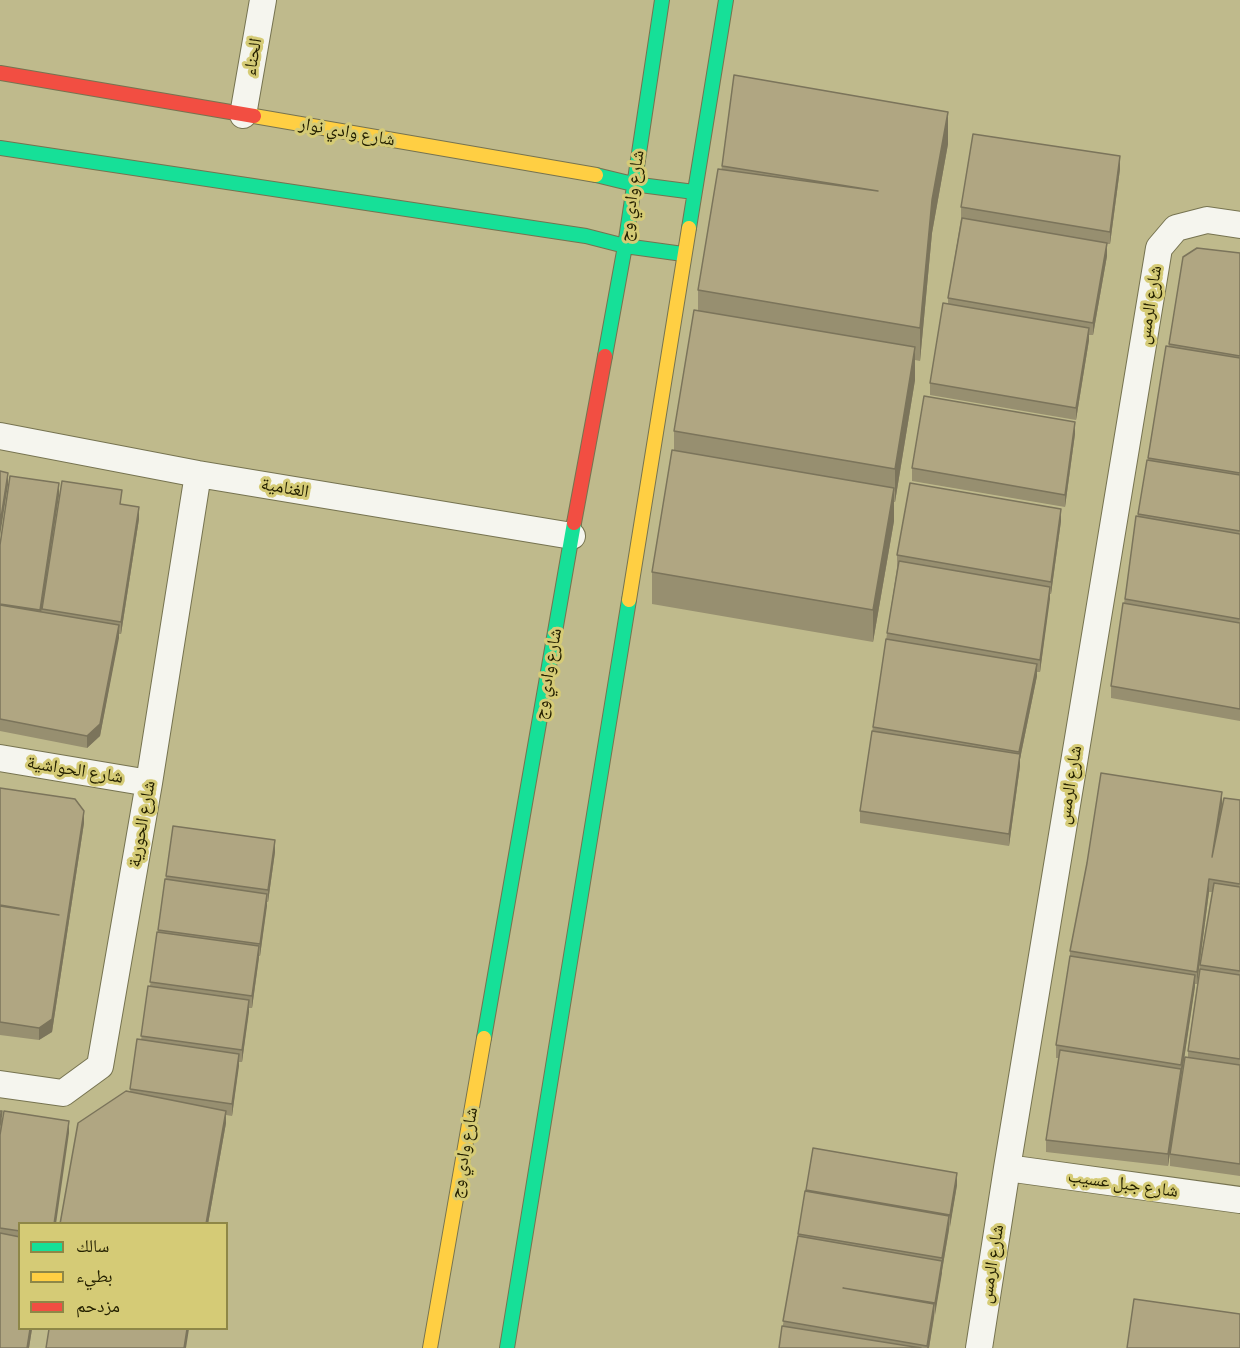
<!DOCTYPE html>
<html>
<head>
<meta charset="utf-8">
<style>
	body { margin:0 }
	#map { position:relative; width:1240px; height:1348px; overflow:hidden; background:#bfba8c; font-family:Literata,"Noto Naskh Arabic",serif }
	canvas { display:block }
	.legend { position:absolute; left:18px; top:1222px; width:210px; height:108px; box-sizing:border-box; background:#d5cb76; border:2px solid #8e8747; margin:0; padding:8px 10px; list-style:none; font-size:18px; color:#242000 }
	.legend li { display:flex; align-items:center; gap:12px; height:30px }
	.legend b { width:30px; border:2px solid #8e8747 }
</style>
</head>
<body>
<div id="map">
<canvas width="1240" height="1348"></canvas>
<ul class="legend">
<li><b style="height:8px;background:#16e098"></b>سالك</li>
<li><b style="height:8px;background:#ffcf43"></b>بطيء</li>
<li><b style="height:8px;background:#f24e42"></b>مزدحم</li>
</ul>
</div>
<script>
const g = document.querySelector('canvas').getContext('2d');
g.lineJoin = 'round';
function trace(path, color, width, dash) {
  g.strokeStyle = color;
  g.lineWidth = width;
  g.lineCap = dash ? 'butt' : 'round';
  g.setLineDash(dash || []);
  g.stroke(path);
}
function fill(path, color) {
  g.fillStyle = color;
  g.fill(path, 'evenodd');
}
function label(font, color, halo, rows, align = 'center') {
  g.font = font + ' Literata,"Noto Naskh Arabic",serif';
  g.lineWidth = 6;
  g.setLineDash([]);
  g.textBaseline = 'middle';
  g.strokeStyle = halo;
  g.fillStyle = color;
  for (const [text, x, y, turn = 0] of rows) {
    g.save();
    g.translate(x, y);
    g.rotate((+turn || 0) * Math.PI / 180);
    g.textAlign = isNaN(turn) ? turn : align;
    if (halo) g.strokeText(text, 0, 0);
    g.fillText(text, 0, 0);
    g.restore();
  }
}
const street = new Path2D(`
	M243,115L263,0
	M0,436L198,474L572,536
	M0,758L149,783
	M0,1084L63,1093L100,1066L149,783L198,474
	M1007,1168L1240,1200
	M979,1348L1007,1168L1159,248L1176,228L1207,220L1240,225`);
const fast = new Path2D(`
	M0,148L586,236L625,246L683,254
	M596,175L633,184L694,192
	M689,228L726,0
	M605,356L625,246L662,0
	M484,1038L574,523
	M507,1348L629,600`);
const slow = new Path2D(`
	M254,116L596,175
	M629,600L689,228
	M430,1348L484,1038`);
const jam = new Path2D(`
	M0,73L254,116
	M574,523L605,356`);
trace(street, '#767350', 28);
trace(fast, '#767350', 16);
trace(slow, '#767350', 16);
trace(jam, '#767350', 16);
trace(street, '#f5f5ee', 26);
trace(fast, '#16e098', 14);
trace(slow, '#ffcf43', 14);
trace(jam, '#f24e42', 14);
fill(new Path2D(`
	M948,144L932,233L920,361L915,360V380L895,502H894V521L873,642L652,604V572L674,451V431L698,310V290L722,166Z
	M1120,169L1110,244H1107V256L1093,335H1089V340L1076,420L930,395V383L948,304V298L961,219V207Z
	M1240,253V721L1111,698V686L1138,514L1169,344Z
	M1075,434L1065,507L912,481V468Z
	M122,505L139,519L121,634H119L100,736L87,748L0,731V545L42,612V609Z
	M1061,521L1051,594H1050L1040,672H1037V676L1020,759V766L1009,846L860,823V811L897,568V555Z
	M0,788L84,823L52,1032L39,1040L0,1035Z
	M1240,800V1176L1170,1166V1154L1188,1057V1051L1200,965L1213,892H1209L1197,984H1195L1168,1166L1046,1152V1140L1059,1058H1056V1045L1070,957V951L1222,804Z
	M275,852L268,902H267L260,956H259L252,1008H249L242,1062H239L232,1116L226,1115V1123L208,1224H60L130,1092L137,1039L141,1040L150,986L166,876Z
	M0,1111L2,1121L69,1133L20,1224V1329H32L29,1348H0Z
	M813,1148L957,1185L942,1270L929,1348H779Z`), '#978f70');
fill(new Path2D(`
	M948,112V144L932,233L920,361V328L932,200Z
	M1120,156V169L1110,244V232Z
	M1107,243V256L1093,335V323Z
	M1089,328V340L1076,420V408Z
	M915,347V380L895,502V469Z
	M1075,422V434L1065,507V495Z
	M8,473V485L0,536V524Z
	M59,483V496L40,622V610Z
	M894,488V521L873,642V610Z
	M139,507V519L121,634V622Z
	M1061,509V521L1051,594V582Z
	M1050,587V599L1040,672V660Z
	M119,625V638L100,736L87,748V736Z
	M1037,664V676L1020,759V766L1009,846V834L1019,761V752Z
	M1222,792V804L1212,857Z
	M84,811V823L52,1032L39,1040V1028Z
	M275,840V852L268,902V890Z
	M1209,879V892L1197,984V972Z
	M267,894V906L260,956V944Z
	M259,946V958L252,1008V996Z
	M1195,975V987L1168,1166V1154Z
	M249,1000V1012L242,1062V1050Z
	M239,1054V1066L232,1116V1104Z
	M226,1111V1123L208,1224H206Z
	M69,1121V1133L56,1224H54Z
	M957,1173V1185L950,1227V1215Z
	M949,1216V1229L942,1271V1258Z
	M942,1261V1273L935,1315V1303Z
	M934,1304V1316L929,1348H927Z
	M30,1329H32L29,1348H27Z
	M187,1329H189L186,1348H184Z`), '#7b745b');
const building = new Path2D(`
	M734,75L948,112L932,200L920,328L698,290L718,169L878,191L722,166Z
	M973,134L1120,156L1110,232L961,207Z
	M962,218L1107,243L1093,323L948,298Z
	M1197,248L1240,253V356L1169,344L1183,257Z
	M943,303L1089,328L1076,408L930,383Z
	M694,310L915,347L895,469L674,431Z
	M1166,346L1240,358V473L1148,458Z
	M924,396L1075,422L1065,495L912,468Z
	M672,450L894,488L873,610L652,572Z
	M1147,460L1240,475V531L1138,514Z
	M0,471L8,473L0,524Z
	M10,476L59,483L40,610L0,604V545Z
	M62,481L122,490L120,504L139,507L121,622L42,609Z
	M910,483L1061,509L1051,582L897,555Z
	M1136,516L1240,534V619L1125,599Z
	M899,561L1050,587L1040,660L887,633Z
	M1123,603L1240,623V709L1111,686Z
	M0,605L119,625L100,724L87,736L0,719Z
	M886,639L1037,664L1019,752L873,727Z
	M872,731L1020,754L1009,834L860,811Z
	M1101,773L1222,792L1212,857L1224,798L1240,800V884L1209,879L1197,972L1070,951L1087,863Z
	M0,788L75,799L84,811L52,1019L39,1028L0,1022V906L59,915L0,905Z
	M173,826L275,840L268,890L166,876Z
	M165,879L267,894L260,944L158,930Z
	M1214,883L1240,887V971L1200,965Z
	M157,932L259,946L252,996L150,982Z
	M1070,956L1195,975L1181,1065L1056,1045Z
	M1200,969L1240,975V1059L1188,1051Z
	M148,986L249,1000L242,1050L141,1036Z
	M137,1039L239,1054L232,1104L130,1089Z
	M1060,1050L1181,1069L1168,1154L1046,1140Z
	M1185,1057L1240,1065V1164L1170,1154Z
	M126,1091L226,1111L206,1224H60L78,1123Z
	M0,1111H2L0,1125Z
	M4,1111L69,1121L54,1224H20V1231L0,1228V1135Z
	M813,1148L957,1173L950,1215L806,1190Z
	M805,1191L949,1216L942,1258L798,1234Z
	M0,1233L20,1237V1329H30L27,1348H0Z
	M798,1236L942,1261L935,1303L843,1288L934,1304L927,1346L783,1321Z
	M1134,1299L1240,1314V1348H1127Z
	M782,1326L921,1348H779Z
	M49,1329H187L184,1348H46Z`);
fill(building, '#b0a682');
trace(building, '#7b745b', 1.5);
label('18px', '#242000', '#d5cb76', [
	["الحناء",253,57,-80],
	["شارع وادي نوار",347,132,10],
	["شارع وادي وج",632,196,-82],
	["شارع الرمس",1150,305,-81],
	["الغنامية",285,488,10],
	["شارع وادي وج",548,674,-80],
	["شارع الحواشية",75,770,9],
	["شارع الرمس",1070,785,-81],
	["شارع الحورية",142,824,-80],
	["شارع وادي وج",464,1153,-80],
	["شارع جبل عسيب",1123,1184,8],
	["شارع الرمس",992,1264,-81]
]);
</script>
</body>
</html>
